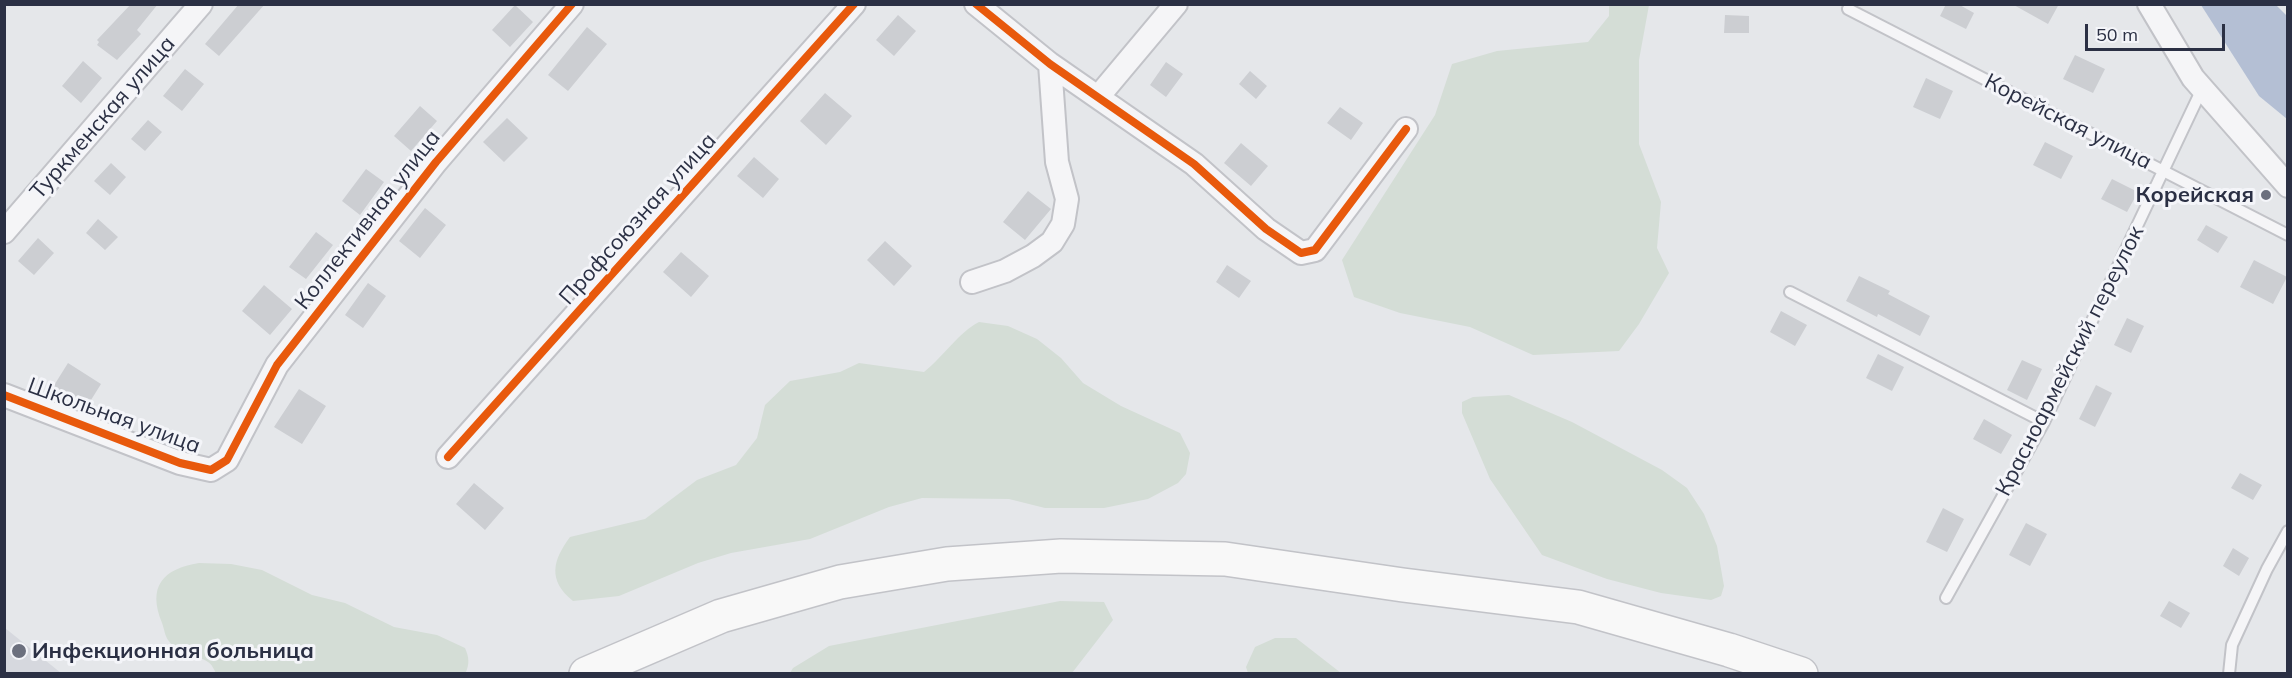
<!DOCTYPE html>
<html>
<head>
<meta charset="utf-8">
<style>
	body { margin:0 }
	#map { position:relative; width:2292px; height:678px; overflow:hidden; background:#e5e7ea; font-family:Mulish,sans-serif }
	canvas { display:block }
	.frame { position:absolute; inset:0; border:6px solid #2b3044; pointer-events:none }
	.scale { position:absolute; left:2085px; top:24px; width:140px; height:27px; box-sizing:border-box; border:3px solid #2b3044; border-top:0; padding-left:8px; font-size:18px; line-height:21px; white-space:nowrap; color:#2b3044; -webkit-text-stroke:4px #f4f5f9; paint-order:stroke }
</style>
</head>
<body>
<div id="map">
<canvas width="2292" height="678"></canvas>
<div class="frame"></div>
<div class="scale">50 m</div>
</div>
<script>
const g = document.querySelector('canvas').getContext('2d');
g.lineJoin = 'round';
function fill(path, color) {
  g.fillStyle = color;
  g.fill(path, 'evenodd');
}
function trace(path, color, width, dash) {
  g.strokeStyle = color;
  g.lineWidth = width;
  g.lineCap = dash ? 'butt' : 'round';
  g.setLineDash(dash || []);
  g.stroke(path);
}
function label(font, color, halo, rows, align = 'center') {
  g.font = font + ' Mulish,sans-serif';
  g.lineWidth = 6;
  g.setLineDash([]);
  g.textBaseline = 'middle';
  g.strokeStyle = halo;
  g.fillStyle = color;
  for (const [text, x, y, turn = 0] of rows) {
    g.save();
    g.translate(x, y);
    g.rotate((+turn || 0) * Math.PI / 180);
    g.textAlign = isNaN(turn) ? turn : align;
    if (halo) g.strokeText(text, 0, 0);
    g.fillText(text, 0, 0);
    g.restore();
  }
}
fill(new Path2D(`
	M5,628L61,673H5Z`), '#d6d8de');
fill(new Path2D(`
	M1609,5H1649L1639,60V144L1661,202L1657,248L1669,273L1639,324L1619,351L1533,355L1470,327L1400,313L1354,297L1342,260L1435,115L1452,64L1497,51L1588,42L1609,16Z
	M979,322L1008,326L1037,339L1061,358L1083,383L1121,406L1180,433L1190,453L1186,474L1178,483L1148,499L1104,508H1045L1009,499L922,498L889,507L810,539L731,553L698,563L619,596L573,601C547,580 553,560 570,537L645,519L697,480L736,465L757,438L765,405L790,381L840,372L859,363L924,372C943,357 959,332 979,322Z
	M1509,395L1572,422L1662,470L1687,488L1704,514L1717,546L1724,586L1721,596L1711,600L1661,593L1607,579L1542,555L1490,479L1462,413V402L1473,397Z
	M199,563L231,564L262,570L312,595L345,603L394,627L437,635L465,648C469,657 470,664 465,674L216,673C214,670 212,664 208,662C196,654 178,654 168,640C165,636 164,628 162,623C147,586 163,569 199,563Z
	M1060,601L1104,602L1113,620L1072,673H790L793,668L829,646Z
	M1275,638H1296L1341,673H1248L1246,667L1255,647Z`), '#d4ddd6');
fill(new Path2D(`
	M2201,5H2276L2287,16V119L2259,96Z`), '#b4bfd4');
fill(new Path2D(`
	M131,4H158L137,30L141,34L117,60L97,45L99,42L97,40Z
	M239,4H265L219,56L205,44Z
	M1946,4H1958L1974,13L1966,29L1940,16Z
	M2012,4H2059L2048,24Z
	M515,5L533,22L510,47L492,30Z
	M898,15L916,31L894,56L876,40Z
	M1725,15L1749,16V33H1724Z
	M587,27L607,44L568,91L548,75Z
	M2075,55L2105,69L2093,93L2063,79Z
	M83,61L102,78L81,103L62,86Z
	M1166,62L1183,74L1166,97L1150,85Z
	M185,69L204,84L182,111L163,96Z
	M1250,71L1267,86L1256,99L1239,84Z
	M1926,78L1953,91L1940,119L1913,107Z
	M825,93L852,116L826,145L800,121Z
	M420,106L437,121L411,151L394,136Z
	M1340,107L1363,123L1351,140L1327,123Z
	M507,118L528,138L504,162L483,142Z
	M148,120L162,132L145,151L131,139Z
	M2045,142L2073,156L2061,179L2033,165Z
	M1241,143L1268,166L1251,186L1224,163Z
	M754,157L779,179L763,198L737,176Z
	M111,163L126,177L110,195L94,181Z
	M366,169L384,182L360,215L342,201Z
	M2112,179L2138,192L2127,212L2101,199Z
	M1028,191L1051,209L1025,240L1003,222Z
	M425,208L446,225L420,258L399,241Z
	M98,219L118,237L105,250L86,233Z
	M2206,225L2228,237L2218,253L2197,240Z
	M316,232L333,245L306,279L289,267Z
	M38,238L54,253L34,275L18,261Z
	M885,241L912,266L894,286L867,260Z
	M681,252L709,276L691,297L663,272Z
	M2254,260L2287,277L2273,304L2240,287Z
	M1227,265L1251,281L1239,298L1216,282Z
	M1859,276L1890,291L1888,294L1930,316L1920,336L1878,314L1877,317L1846,301Z
	M368,283L386,296L363,328L345,315Z
	M264,285L292,309L270,335L242,311Z
	M1781,311L1807,325L1795,346L1770,332Z
	M2127,318L2144,326L2131,353L2114,345Z
	M1878,354L1904,367L1892,391L1866,378Z
	M2022,360L2042,369L2027,400L2007,390Z
	M68,363L101,384L86,408L53,387Z
	M2096,385L2112,393L2095,427L2079,419Z
	M299,389L326,406L302,444L274,427Z
	M1984,419L2012,435L2001,454L1973,439Z
	M2240,473L2262,485L2253,500L2231,488Z
	M474,483L504,508L485,530L456,504Z
	M1943,508L1964,519L1947,552L1926,542Z
	M2026,523L2047,534L2030,566L2009,555Z
	M2233,548L2249,558L2239,576L2223,566Z
	M2169,601L2190,613L2181,628L2160,616Z`), '#ccced2');
const service = new Path2D(`
	M1848,9L2288,235
	M1790,292L2044,422
	M1946,598L2044,422L2202,89
	M2229,674L2232,645L2267,569L2288,531`);
const minor = new Path2D(`
	M976,4L1050,64L1194,164L1266,229L1301,253L1315,250L1406,129
	M2149,4L2193,78L2288,186
	M1098,97L1176,4
	M4,232L201,4
	M972,282L1005,271L1033,256L1052,242L1063,224L1067,199L1057,162L1050,64
	M4,395L180,463L211,470L227,460L277,365L436,162L572,4
	M448,457L854,4`);
const primary = new Path2D(`
	M586,674L721,616L840,582L947,564L1061,556L1225,559L1403,585L1578,607L1729,650L1801,674`);
trace(service, '#c2c3c8', 14);
trace(minor, '#c2c3c8', 26);
trace(primary, '#c2c3c8', 36);
trace(service, '#f5f5f7', 10);
trace(minor, '#f5f5f7', 22);
trace(primary, '#f8f8f8', 33);
trace(new Path2D(`
	M976,4L1050,64L1194,164L1266,229L1301,253L1315,250L1406,129
	M4,395L180,463L211,470L227,460L277,365L436,162L572,4
	M448,457L854,4`), '#e8590c', 8);
for (const [x, y, r, color] of [
	[2266,195,6,"#6c707e"],
	[19,651,8,"#6c707e"]
]) {
  const dot = new Path2D();
  dot.arc(x, y, r, 0, 2 * Math.PI);
  g.fillStyle = color;
  g.fill(dot);
  trace(dot, '#f4f5f9', 2);
}
label('22px', '#2b3044', '#f4f5f9', [
	["Туркменская улица",103,118,-49],
	["Корейская улица",2068,122,27],
	["Профсоюзная улица",638,219,-48],
	["Коллективная улица",368,220,-52],
	["Красноармейский переулок",2070,361,-63],
	["Школьная улица",114,416,20]
]);
label('bold 22px', '#2b3044', '#f4f5f9', [
	["Корейская",2254,195],
	["Инфекционная больница",32,651,"left"]
], 'right');
</script>
</body>
</html>
